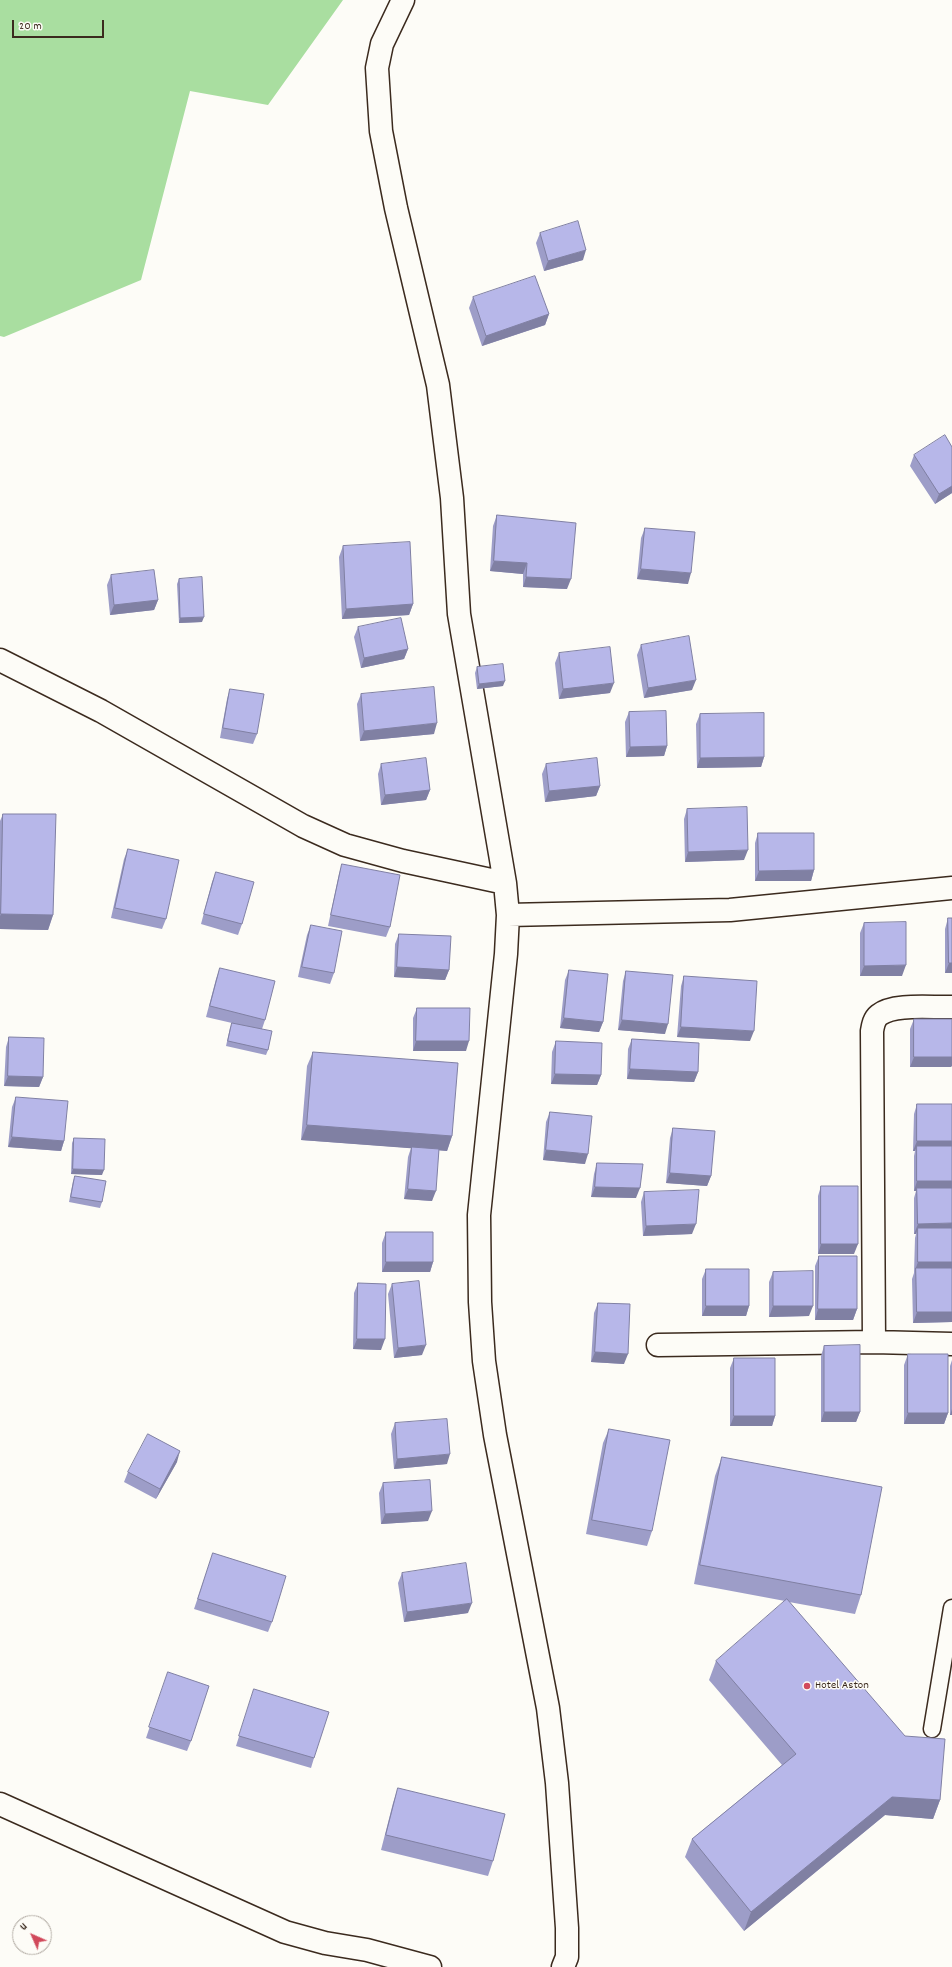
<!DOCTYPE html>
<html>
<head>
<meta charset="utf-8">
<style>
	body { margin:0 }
	#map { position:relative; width:952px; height:1967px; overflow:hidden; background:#fdfcf7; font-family:Dekko,sans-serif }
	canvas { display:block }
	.north { position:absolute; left:12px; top:1915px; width:40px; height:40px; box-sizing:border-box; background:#fdfcf7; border:1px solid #afa8a0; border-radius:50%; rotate:315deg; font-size:11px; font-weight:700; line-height:16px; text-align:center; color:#3b2a1e }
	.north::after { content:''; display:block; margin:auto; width:14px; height:18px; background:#d1495b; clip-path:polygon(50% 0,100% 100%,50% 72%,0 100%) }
	.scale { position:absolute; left:12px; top:20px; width:92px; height:18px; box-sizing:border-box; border:2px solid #3b2a1e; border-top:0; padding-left:5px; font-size:12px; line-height:14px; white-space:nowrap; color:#3b2a1e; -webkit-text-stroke:3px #fdfcf7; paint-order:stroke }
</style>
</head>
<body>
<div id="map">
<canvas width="952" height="1967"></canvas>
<div class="north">U</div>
<div class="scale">20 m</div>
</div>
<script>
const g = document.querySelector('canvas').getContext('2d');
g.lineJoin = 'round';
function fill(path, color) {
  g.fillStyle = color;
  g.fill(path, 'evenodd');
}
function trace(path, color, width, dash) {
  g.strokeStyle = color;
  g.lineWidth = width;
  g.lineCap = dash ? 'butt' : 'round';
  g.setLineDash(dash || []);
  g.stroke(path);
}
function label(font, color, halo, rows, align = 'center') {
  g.font = font + ' Dekko,sans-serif';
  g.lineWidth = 3;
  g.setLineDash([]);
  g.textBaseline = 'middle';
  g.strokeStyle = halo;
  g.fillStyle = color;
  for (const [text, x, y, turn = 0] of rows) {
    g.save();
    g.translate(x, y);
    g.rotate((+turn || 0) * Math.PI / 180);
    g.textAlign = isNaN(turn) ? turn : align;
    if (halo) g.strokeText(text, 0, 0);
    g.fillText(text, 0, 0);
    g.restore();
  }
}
fill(new Path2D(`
	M0,0H343L268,105L190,91L141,280L4,337L0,336Z`), '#a9dea0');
const lane = new Path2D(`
	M932,1729L952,1608`);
const street = new Path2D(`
	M403,0L382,44L377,68L381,131L396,208L438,385L452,498L459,614L505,883L508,915L506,954L479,1215L480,1302L484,1361L495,1435L548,1708L557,1783L567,1928V1957L563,1967
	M0,660L101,711L303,826L345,845L403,861L505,883
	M508,915L730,910L952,888
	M874,1342L872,1031C873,1025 874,1019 879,1015C894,1003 933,1008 952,1007
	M658,1345L874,1342L952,1344
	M0,1804L285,1932L325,1943L367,1950L430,1967`);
trace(lane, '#3b2a1e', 19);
trace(street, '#3b2a1e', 25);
trace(lane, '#fdfcf7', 16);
trace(street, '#fdfcf7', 22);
fill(new Path2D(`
	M540,233L583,260L544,271L536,243Z
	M473,297L549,314L545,325L482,346L469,308Z
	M952,447V493L935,504L910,466L914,455Z
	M497,515L567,589L523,587V574L490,571L493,526Z
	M645,528L688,584L637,579L641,538Z
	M343,546L413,604L409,615L342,619L339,557Z
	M111,575L158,600L154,610L110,615L107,585Z
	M179,579L202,622L179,623L177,584Z
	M358,627L408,649L404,659L361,668L354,637Z
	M641,645L692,690L644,698L637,655Z
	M559,653L610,693L559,699L555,663Z
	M477,667L503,686L477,689L475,673Z
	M230,689L257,734L253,744L220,738L227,699Z
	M361,694L434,734L360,741L357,704Z
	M629,712L667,746L664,756L626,757L625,722Z
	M700,714L764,757L761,767L697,768L696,724Z
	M381,764L430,790L426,800L381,805L378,774Z
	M546,764L600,786L596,796L545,802L542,774Z
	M687,809L744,860L685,862L684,819Z
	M3,814L53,915L48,930L0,929V821Z
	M758,833L814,870L811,881H755V843Z
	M128,849L166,919L162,929L111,918L124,859Z
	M342,864L390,927L386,937L328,926L339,874Z
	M216,872L242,924L238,935L201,924L212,882Z
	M948,918H952V973H945V929Z
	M864,923L902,976H860V933Z
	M311,925L334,973L330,984L298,977L307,935Z
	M399,934L449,970L445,980L394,977L395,944Z
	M220,968L265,1020L262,1029L268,1050L266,1055L226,1046L230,1028L232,1023L206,1017L216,979Z
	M569,970L603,1022L599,1032L560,1028L565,980Z
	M626,971L665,1034L618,1030L623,981Z
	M684,976L750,1041L677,1037L681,986Z
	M417,1008L466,1051H413V1018Z
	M914,1019L951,1067H910V1029Z
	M9,1037L43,1077L39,1087L4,1086L6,1047Z
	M632,1039L698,1072L694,1082L627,1079L628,1049Z
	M556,1041L601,1075L597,1085L551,1084L552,1052Z
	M313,1052L452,1136L447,1151L439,1150L432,1201L404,1199L408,1157L411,1148L301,1140L307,1066Z
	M16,1097L64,1141L61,1151L8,1147L12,1107Z
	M917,1104L952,1322L913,1323L912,1279L914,1273L915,1238L916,1234H914V1198L916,1191H914V1156L915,1151H913L914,1114Z
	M550,1112L585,1164L543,1160L546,1122Z
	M673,1128L711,1176L707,1186L666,1183L670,1138Z
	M74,1138L102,1175L71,1174L72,1143Z
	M597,1163L636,1198L591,1197L594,1174Z
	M75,1176L102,1202L100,1208L69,1202L73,1181Z
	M821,1186L854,1254H818V1196Z
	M644,1192L692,1234L643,1236L641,1202Z
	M386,1232L433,1262L430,1272H382V1243Z
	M819,1256L857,1309L853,1320H815V1266Z
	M706,1269L749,1306L746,1316H702V1279Z
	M773,1272L809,1316L769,1317V1282Z
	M358,1283L381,1350L353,1349L354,1293Z
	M392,1284L422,1355L394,1358L388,1294Z
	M598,1303L624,1364L591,1362L594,1313Z
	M824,1346L860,1412L856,1422H821V1356Z
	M908,1354L948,1413L944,1424H904V1365Z
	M734,1358L775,1416L772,1426H730V1368Z
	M952,1360V1415H950V1366Z
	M395,1423L447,1464L394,1469L391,1434Z
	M609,1429L652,1531L647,1546L586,1534L603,1443Z
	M722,1457L861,1595L855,1614L789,1602L940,1800L933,1819L885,1815L744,1931L685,1857L692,1839L782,1765L709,1680L716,1661L785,1601L694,1584L715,1476Z
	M177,1462L156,1499L124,1482L128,1472Z
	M383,1483L428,1521L381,1524L379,1493Z
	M213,1553L272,1622L268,1632L194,1609Z
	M402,1573L468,1613L404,1622L398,1583Z
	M168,1672L191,1741L187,1751L146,1738Z
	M254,1689L314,1758L311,1768L236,1746Z
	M398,1788L493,1861L488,1876L381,1850L393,1803Z`), '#9d9dc8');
fill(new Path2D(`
	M586,250L583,260L544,271L548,261Z
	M549,314L545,325L482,346L486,336Z
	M952,486V493L935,504L939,494Z
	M494,561L527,563L523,574L490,571Z
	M641,569L691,573L688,584L637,579Z
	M526,577L571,579L567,589L523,587Z
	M158,600L154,610L110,615L114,605Z
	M413,604L409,615L342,619L346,609Z
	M204,617L202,622L179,623L180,618Z
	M408,649L404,659L361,668L364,658Z
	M696,680L692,690L644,698L648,688Z
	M505,681L503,686L477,689L479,684Z
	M614,683L610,693L559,699L563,689Z
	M437,723L434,734L360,741L364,731Z
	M667,746L664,756L626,757L630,747Z
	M764,757L761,767L697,768L700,758Z
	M600,786L596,796L545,802L549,791Z
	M430,790L426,800L381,805L385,795Z
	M748,850L744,860L685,862L688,852Z
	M814,870L811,881H755L759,871Z
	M1,914L53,915L48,930L0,929V916Z
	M949,963H952V973H945Z
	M906,965L902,976H860L864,966Z
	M397,967L449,970L445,980L394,977Z
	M564,1018L603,1022L599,1032L560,1028Z
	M622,1020L668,1024L665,1034L618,1030Z
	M681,1027L754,1031L750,1041L677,1037Z
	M416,1041H469L466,1051H413Z
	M914,1057H952V1066L951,1067H910Z
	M630,1069L698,1072L694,1082L627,1079Z
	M555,1074L601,1075L597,1085L551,1084Z
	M8,1076L43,1077L39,1087L4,1086Z
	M307,1125L452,1136L447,1151L301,1140Z
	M12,1137L64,1141L61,1151L8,1147Z
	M917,1141H952V1151L917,1146L915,1151H913Z
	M546,1150L588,1154L585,1164L543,1160Z
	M73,1169L104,1170L102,1175L71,1174Z
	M670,1173L711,1176L707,1186L666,1183Z
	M917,1181H952V1189L917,1188L916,1191H914Z
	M595,1187L640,1188L636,1198L591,1197Z
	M408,1189L436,1191L432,1201L404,1199Z
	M952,1223V1234L918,1228L916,1234H914L918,1224Z
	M696,1224L692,1234L643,1236L646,1226Z
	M821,1244H858L854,1254H818Z
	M386,1262H433L430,1272H382Z
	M918,1262H952V1272L916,1268L914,1273Z
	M706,1306H749L746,1316H702Z
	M773,1306H813L809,1316L769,1317Z
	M818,1309H857L853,1320H815Z
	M917,1312H952V1322L913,1323Z
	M357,1339H385L381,1350L353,1349Z
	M426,1345L422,1355L394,1358L398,1348Z
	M595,1352L628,1354L624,1364L591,1362Z
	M952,1409V1415H950Z
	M824,1412H860L856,1422H821Z
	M908,1413H948L944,1424H904Z
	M734,1416H775L772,1426H730Z
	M180,1451L177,1462L156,1499L160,1489Z
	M450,1454L447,1464L394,1469L397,1459Z
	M432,1511L428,1521L381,1524L385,1514Z
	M472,1603L468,1613L404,1622L407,1612Z
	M892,1797L940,1800L933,1819L885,1815L744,1931L751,1912Z`), '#8080a3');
const building = new Path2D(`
	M578,221L586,250L548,261L540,233Z
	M535,276L549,314L486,336L473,297Z
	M945,435L952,447V486L939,494L914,455Z
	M497,515L576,523L571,579L526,577L527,563L494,561Z
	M645,528L695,532L691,573L641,569Z
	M410,542L413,604L346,609L343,546Z
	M154,570L158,600L114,605L111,575Z
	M202,577L204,617L180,618L179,579Z
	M401,618L408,649L364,658L358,627Z
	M689,636L696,680L648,688L641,645Z
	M610,647L614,683L563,689L559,653Z
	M503,664L505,681L479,684L477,667Z
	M434,687L437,723L364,731L361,694Z
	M230,689L264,694L257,734L223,728Z
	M666,711L667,746L630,747L629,712Z
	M764,713V757L700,758V714Z
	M426,758L430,790L385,795L381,764Z
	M597,758L600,786L549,791L546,764Z
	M747,807L748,850L688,852L687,809Z
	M3,814H56L53,915L1,914Z
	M758,833H814V870L759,871Z
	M128,849L179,860L166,919L115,908Z
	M342,864L400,875L390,927L331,915Z
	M216,872L254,882L242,924L204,914Z
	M948,918H952V963H949Z
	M906,922V965L864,966V923Z
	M311,925L342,931L334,973L302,967Z
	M399,934L451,936L449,970L397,967Z
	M220,968L275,981L265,1020L210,1006Z
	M569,970L608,974L603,1022L564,1018Z
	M626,971L673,975L668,1024L622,1020Z
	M684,976L757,981L754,1031L681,1027Z
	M417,1008H470L469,1041H416Z
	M914,1019H952V1057H914Z
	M232,1023L272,1031L268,1050L228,1041Z
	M9,1037L44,1038L43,1077L8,1076Z
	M632,1039L699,1043L698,1072L630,1069Z
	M556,1041L602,1043L601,1075L555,1074Z
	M313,1052L458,1063L452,1136L307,1125Z
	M16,1097L68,1101L64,1141L12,1137Z
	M917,1104H952V1141H917Z
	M550,1112L592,1116L588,1154L546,1150Z
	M673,1128L715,1131L711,1176L670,1173Z
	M74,1138L105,1139L104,1170L73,1169Z
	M917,1146H952V1181H917Z
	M412,1147L439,1149L436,1191L408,1189Z
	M597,1163L643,1164L640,1188L595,1187Z
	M75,1176L106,1181L102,1202L71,1197Z
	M821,1186H858V1244H821Z
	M917,1188H952V1223L918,1224Z
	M699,1190L696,1224L646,1226L644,1192Z
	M918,1228H952V1262H918Z
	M386,1232H433V1262H386Z
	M819,1256H857V1309H818Z
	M916,1268H952V1312H917Z
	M706,1269H749V1306H706Z
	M813,1271V1306H773V1272Z
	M419,1281L426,1345L398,1348L392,1284Z
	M358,1283L386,1284L385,1339H357Z
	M598,1303L630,1304L628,1354L595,1352Z
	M860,1345V1412H824V1346Z
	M908,1354H948V1413H908Z
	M734,1358H775V1416H734Z
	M447,1419L450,1454L397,1459L395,1423Z
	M609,1429L670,1440L652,1531L592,1520Z
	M148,1434L180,1451L160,1489L128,1472Z
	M722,1457L882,1487L861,1595L700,1565Z
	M430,1480L432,1511L385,1514L383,1483Z
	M213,1553L286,1576L272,1622L198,1599Z
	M466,1563L472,1603L407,1612L402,1573Z
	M787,1599L905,1736L945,1739L940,1800L892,1797L751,1912L692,1839L796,1754L716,1661Z
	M168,1672L209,1686L191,1741L149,1727Z
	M254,1689L329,1712L314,1758L239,1736Z
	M398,1788L505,1814L493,1861L386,1835Z`);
fill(building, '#b7b7e9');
trace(building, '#8080a3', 1);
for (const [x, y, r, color] of [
	[807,1686,4,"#d1495b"]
]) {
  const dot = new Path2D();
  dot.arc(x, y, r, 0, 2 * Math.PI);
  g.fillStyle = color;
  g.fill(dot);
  trace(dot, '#fdfcf7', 1.5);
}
label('12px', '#3b2a1e', '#fdfcf7', [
	["Hotel Aston",815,1686]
], 'left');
</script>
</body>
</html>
